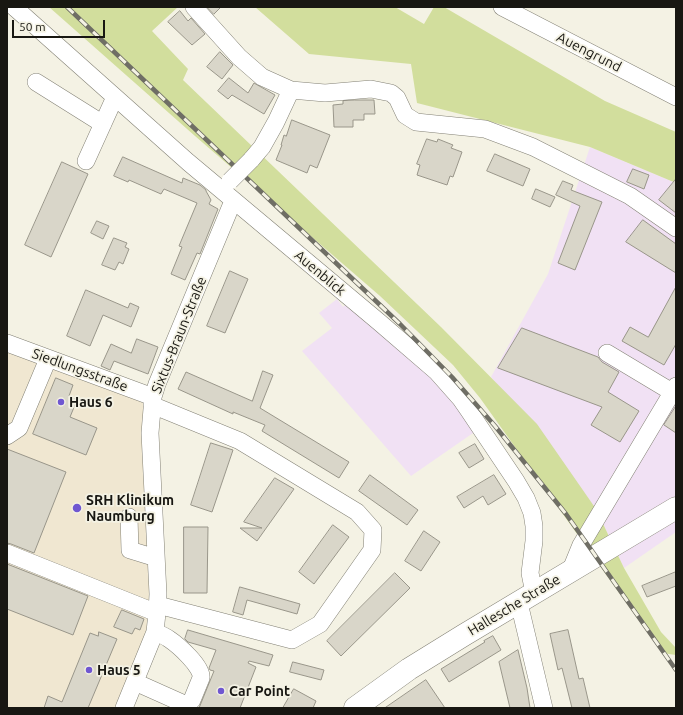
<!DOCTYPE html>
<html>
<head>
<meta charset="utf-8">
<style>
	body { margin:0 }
	#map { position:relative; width:683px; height:715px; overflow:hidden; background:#f4f2e4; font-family:Ubuntu,sans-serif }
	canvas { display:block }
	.frame { position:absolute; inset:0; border:8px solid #181712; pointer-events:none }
	.scale { position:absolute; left:12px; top:20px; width:93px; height:18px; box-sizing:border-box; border:2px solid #181712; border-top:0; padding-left:5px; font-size:12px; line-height:14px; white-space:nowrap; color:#181712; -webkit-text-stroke:3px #f4f2e4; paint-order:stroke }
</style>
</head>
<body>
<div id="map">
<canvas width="683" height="715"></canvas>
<div class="frame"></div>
<div class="scale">50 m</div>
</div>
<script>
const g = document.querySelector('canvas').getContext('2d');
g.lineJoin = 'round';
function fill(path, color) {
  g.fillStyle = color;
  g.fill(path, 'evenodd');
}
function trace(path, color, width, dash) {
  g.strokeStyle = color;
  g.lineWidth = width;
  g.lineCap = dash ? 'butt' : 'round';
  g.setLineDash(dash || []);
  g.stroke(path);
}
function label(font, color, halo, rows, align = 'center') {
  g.font = font + ' Ubuntu,sans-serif';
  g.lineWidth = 3.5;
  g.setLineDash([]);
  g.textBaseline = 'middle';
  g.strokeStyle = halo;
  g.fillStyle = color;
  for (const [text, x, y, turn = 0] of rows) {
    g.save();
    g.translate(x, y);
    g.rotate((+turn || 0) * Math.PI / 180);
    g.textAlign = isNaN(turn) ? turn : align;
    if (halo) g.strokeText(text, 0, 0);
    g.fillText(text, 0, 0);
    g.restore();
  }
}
fill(new Path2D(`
	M590,147L676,183V532L624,568L596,509L491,377L548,274Z
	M337,299L343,307L348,302L445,387L476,431L411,476L302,351L332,328L319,313Z`), '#f1e1f4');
fill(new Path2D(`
	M7,345L139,397L146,407L149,553V593L148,620L146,636L118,708H7Z`), '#f0e7d1');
fill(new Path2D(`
	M49,7H178L152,31L188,69L183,80L441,327L537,424L596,509L624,568L661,632L676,648V655L662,653L480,398L453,365L380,296L195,136Z
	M255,7H395L424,24L434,7H444L605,101L676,132V183L590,147L417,103L411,64L309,54Z`), '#d2de9d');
const building = new Path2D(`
	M207,7H221L214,14Z
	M180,11L188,21L191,18L205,34L192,45L168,22Z
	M220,52L233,65L222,79L207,67Z
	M229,78L248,93L254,83L275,95L264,114L232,95L228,99L218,91Z
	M355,100H374L375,114H364V120H353V127H334L333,105L343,104V101Z
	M292,120L330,135L317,168L310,165L307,173L276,160L282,145H281L284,135L286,136Z
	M427,139L437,142L438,139L453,145L451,148L462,152L453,177L450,176L447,185L417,175L420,165L417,164Z
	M495,154L530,169L523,186L487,171Z
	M123,157L182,183L183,178L200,185L206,190V191L211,200L209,204L218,209L200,254L197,253L185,280L171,274L182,247L179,246L197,203L164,189L161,194L129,180L128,182L114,176Z
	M62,162L88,174L51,257L25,245Z
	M633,169L649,175L644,189L627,182Z
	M676,179V213L659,200Z
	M563,181L573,185L571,190L602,202L575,270L558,263L580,206L556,195Z
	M536,189L555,197L550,207L532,199Z
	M643,220L676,244V273L626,242Z
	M97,221L109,226L103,239L91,233Z
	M114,238L127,243L125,247L129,249L123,264L119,262L115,270L102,265Z
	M230,271L248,279L225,333L207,326Z
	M676,287V344L664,365L622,341L630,327L648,337Z
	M86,290L128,308L130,303L139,307L131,327L103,315L90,346L67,336Z
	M522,328L598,357L602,362L619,372L608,392L639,411L620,442L591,425L602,407L498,368Z
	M137,339L158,347L148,374L114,361L110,370L101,366L111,344L131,353Z
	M263,371L273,375L260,408L349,462L339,478L262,431L265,425L233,412V414L178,389L186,372L252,401Z
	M56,378L73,385L69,396L77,400L70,417L97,428L86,455L33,434Z
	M676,406V433L664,425Z
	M211,443L233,450L212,512L191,505Z
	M475,444L484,459L469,468L459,453Z
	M7,449L66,472L34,553L11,544L7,543Z
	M370,475L418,510L407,525L359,491Z
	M494,475L506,494L488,505L483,496L464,508L457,497Z
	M275,478L294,489L257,541L240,528H262L244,522Z
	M333,525L349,537L314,584L299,572Z
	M184,527H208L207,593H184Z
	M424,531L440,542L421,571L405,561Z
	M7,564L88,596L73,635L7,609Z
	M676,572V586L647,597L642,586Z
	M395,573L410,588L341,656L327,641Z
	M240,587L300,604L297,614L247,600L243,615L233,612Z
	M122,610L144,619L140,630L135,628L132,634L114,627Z
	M188,630L273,655L269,666L249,661L248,663L256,667L240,708H199L214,671L210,670L209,668L216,650L188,642L185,639Z
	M568,630L579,679L583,678L590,708H572L562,668L558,670L550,634Z
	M99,632L117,639L88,708H44L48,696L62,702L90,633L98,636Z
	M493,636L501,650L449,682L441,669L485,642L484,641Z
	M518,650L527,688L530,708H510L499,662Z
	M293,662L324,670L321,680L290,672Z
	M426,680L445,708H385Z
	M294,689L316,701L313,708H283Z`);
fill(building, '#d9d6c9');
trace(building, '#99968a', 1);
const minor = new Path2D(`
	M14,7L188,162L379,322L437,372L460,398L469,411L516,481L526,498L532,513L534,526V541L530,573L533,588L535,593
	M194,7L239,57L262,77L291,90L325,93L371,89L391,93L397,98L405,115L416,122L485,129L533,147L630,196L676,228
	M502,7L676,97
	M36,82L103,124
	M251,160L262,147L276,122L291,90
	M86,161L115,97
	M7,343L153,397
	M607,353L672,392
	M152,405L240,441L357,512L373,530L372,550L320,624L292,640L158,605
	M7,436L19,428L48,359
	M129,517L130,550L156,558
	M7,553L157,613
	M570,572L581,545L676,386
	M519,603L544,708
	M135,682L182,703L187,704L192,700L201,678C203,667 178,645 169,639C165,636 160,634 155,632
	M124,708L155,632L157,613L158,594L150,433L153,397L157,384L233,201`);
const major = new Path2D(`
	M355,708L409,669L464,635L676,508`);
trace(minor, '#838175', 18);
trace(major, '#838175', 23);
trace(minor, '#fff', 17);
trace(major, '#fff', 22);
const rail = new Path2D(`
	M67,7L400,324L452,377L495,426L566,514L676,670`);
trace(rail, '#6f6e65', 4.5);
trace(rail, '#f4f2e4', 3, [9]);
const minorBridge = new Path2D(`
	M230,181L251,160`);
trace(minorBridge, '#838175', 18, []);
trace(minorBridge, '#fff', 17);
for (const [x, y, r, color] of [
	[61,402,4,"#6f57d1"],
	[77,508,5,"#6f57d1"],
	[89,670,4,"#6f57d1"],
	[221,691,4,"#6f57d1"]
]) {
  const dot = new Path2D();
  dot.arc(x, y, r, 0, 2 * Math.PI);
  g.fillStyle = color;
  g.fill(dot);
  trace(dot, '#f4f2e4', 1.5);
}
label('14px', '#181712', '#f4f2e4', [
	["Auengrund",589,52,27],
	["Auenblick",320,273,40],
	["Sixtus-Braun-Straße",179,335,-68],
	["Siedlungsstraße",80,370,20],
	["Hallesche Straße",514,605,-31]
]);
label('bold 14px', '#181712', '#f4f2e4', [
	["Haus 6",69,402],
	["SRH Klinikum",86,500],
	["Naumburg",86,516],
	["Haus 5",97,670],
	["Car Point",229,691]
], 'left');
</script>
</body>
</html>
